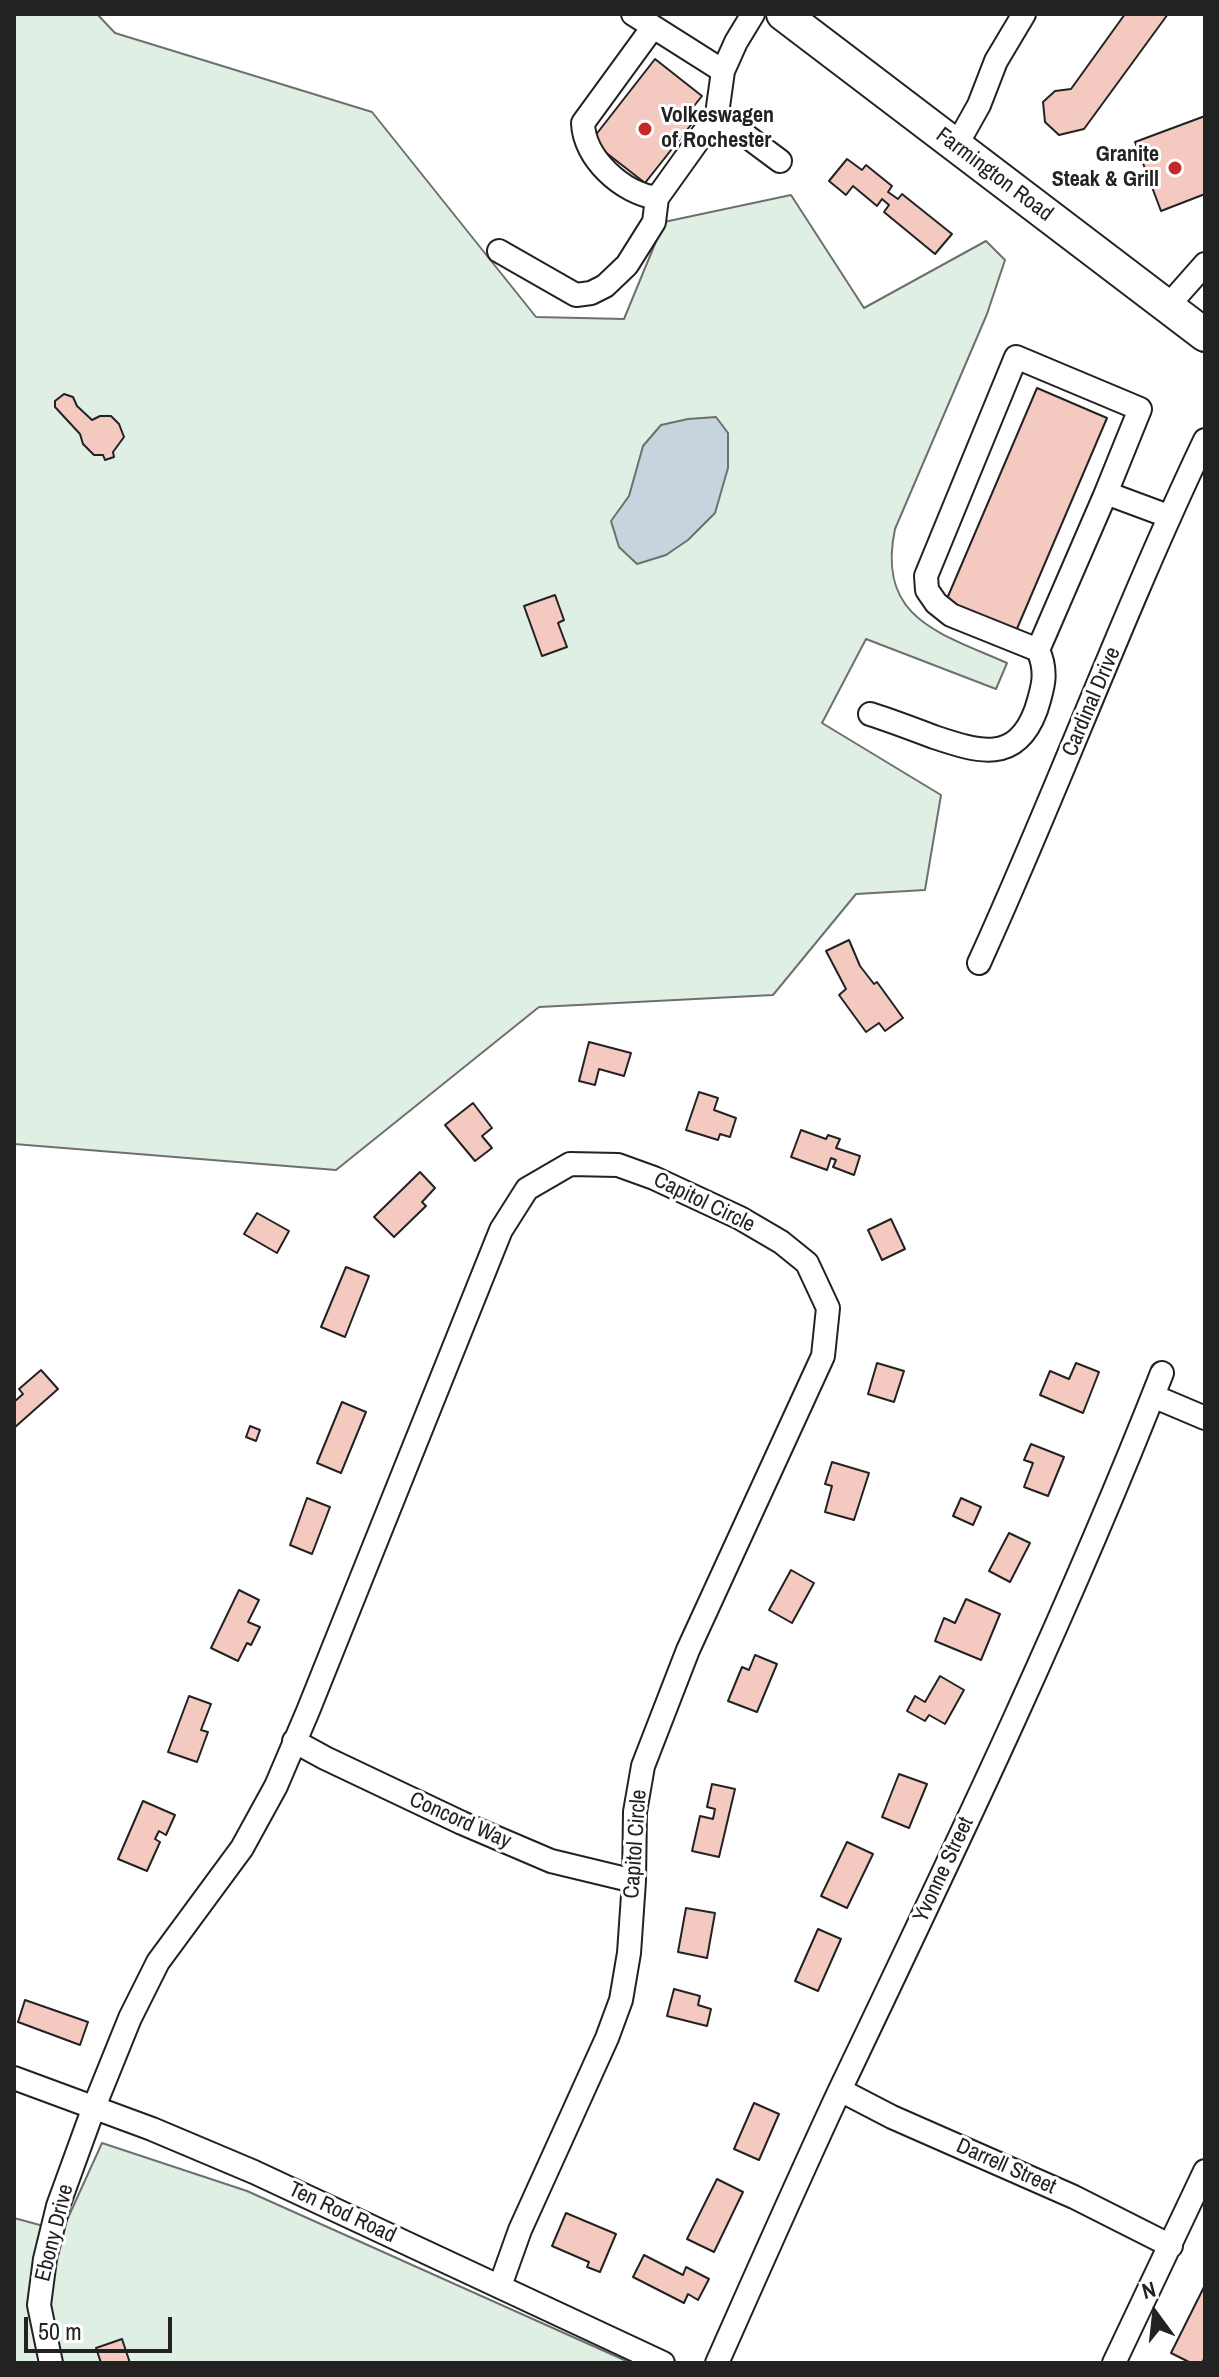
<!DOCTYPE html>
<html>
<head>
<meta charset="utf-8">
<style>
	body { margin:0 }
	#map { position:relative; width:1219px; height:2377px; overflow:hidden; background:#fff; font-family:"Archivo Narrow",sans-serif }
	canvas { display:block }
	.frame { position:absolute; inset:0; border:16px solid #222; pointer-events:none }
	.north { position:absolute; left:1115px; top:2273px; width:80px; height:80px; -webkit-text-stroke:6px #fff; paint-order:stroke; rotate:345deg; font-size:22px; font-weight:700; line-height:32px; text-align:center; color:#222 }
	.north::after { content:''; display:block; margin:auto; width:28px; height:36px; background:#222; clip-path:polygon(50% 0,100% 100%,50% 72%,0 100%) }
	.scale { position:absolute; left:24px; top:2317px; width:148px; height:36px; box-sizing:border-box; border:4px solid #222; border-top:0; padding-left:10px; font-size:24px; line-height:28px; white-space:nowrap; color:#222; -webkit-text-stroke:6px #fff; paint-order:stroke }
</style>
</head>
<body>
<div id="map">
<canvas width="1219" height="2377"></canvas>
<div class="frame"></div>
<div class="north">N</div>
<div class="scale">50 m</div>
</div>
<script>
const g = document.querySelector('canvas').getContext('2d');
g.lineJoin = 'round';
function fill(path, color) {
  g.fillStyle = color;
  g.fill(path, 'evenodd');
}
function trace(path, color, width, dash) {
  g.strokeStyle = color;
  g.lineWidth = width;
  g.lineCap = dash ? 'butt' : 'round';
  g.setLineDash(dash || []);
  g.stroke(path);
}
function label(font, color, halo, rows, align = 'center') {
  g.font = font + ' "Archivo Narrow",sans-serif';
  g.lineWidth = 6;
  g.setLineDash([]);
  g.textBaseline = 'middle';
  g.strokeStyle = halo;
  g.fillStyle = color;
  for (const [text, x, y, turn = 0] of rows) {
    g.save();
    g.translate(x, y);
    g.rotate((+turn || 0) * Math.PI / 180);
    g.textAlign = isNaN(turn) ? turn : align;
    if (halo) g.strokeText(text, 0, 0);
    g.fillText(text, 0, 0);
    g.restore();
  }
}
const green = new Path2D(`
	M14,14H97L115,33L372,112L536,317L624,319L664,222L791,195L864,308L986,241L1005,260L987,314L895,529C876,619 940,633 1007,663L996,689L866,639L822,723L941,795L925,890L856,894L773,995L539,1007L336,1170L14,1144Z
	M102,2143L247,2191L631,2363H14V2218L62,2231Z`);
fill(green, '#e0efe3');
trace(green, '#6f6f6f', 2);
const water = new Path2D(`
	M716,417L728,433V468L715,513L688,540L666,555L637,564L619,547L611,521L629,496L643,446L661,425L688,419Z`);
fill(water, '#c7d3dd');
trace(water, '#6f6f6f', 2);
const building = new Path2D(`
	M1125,14H1168L1084,129L1059,135L1045,122L1043,102L1055,91L1071,89Z
	M655,59L702,96L690,111L698,116L645,183L591,141Z
	M1205,116V194L1161,211L1135,142Z
	M847,159L862,170L866,165L892,186L888,192L898,199L902,194L952,234L935,254L884,212L889,205L882,199L877,206L853,186L846,195L829,181Z
	M1037,388L1107,418L1016,631L946,601Z
	M64,394L73,397L77,406L92,420L100,416H111L119,424L124,437L113,452L114,457L105,460L103,455H94L83,444L80,434L55,407V401Z
	M555,595L564,620L558,623L567,647L542,656L524,606Z
	M849,940L860,966L874,984L877,982L903,1018L885,1031L879,1023L866,1032L839,995L846,989L826,951Z
	M589,1042L631,1053L624,1076L599,1069L595,1085L579,1081Z
	M699,1092L718,1098L714,1110L736,1118L730,1137L720,1134L718,1140L686,1130Z
	M473,1103L492,1128L482,1136L492,1148L475,1161L445,1125Z
	M801,1130L826,1139L828,1135L840,1139L836,1148L860,1156L854,1175L833,1167L836,1160L831,1158L827,1170L791,1157Z
	M420,1172L435,1188L422,1202L426,1206L394,1237L374,1217Z
	M257,1213L289,1231L277,1253L244,1234Z
	M891,1219L905,1249L882,1260L868,1230Z
	M346,1267L369,1276L345,1337L321,1327Z
	M877,1363L904,1371L894,1402L868,1394Z
	M1076,1363L1099,1372L1083,1413L1040,1395L1050,1371L1069,1379Z
	M41,1370L58,1389L14,1428V1402L23,1394L19,1389Z
	M342,1402L366,1412L341,1473L317,1463Z
	M250,1426L260,1430L256,1441L246,1437Z
	M1031,1444L1064,1457L1048,1496L1024,1487L1033,1463L1024,1460Z
	M832,1462L869,1473L854,1520L825,1512L832,1486L825,1484Z
	M307,1498L330,1507L312,1554L290,1545Z
	M961,1498L981,1507L973,1525L953,1516Z
	M1009,1533L1030,1543L1010,1582L989,1571Z
	M791,1570L814,1583L792,1623L769,1610Z
	M239,1590L259,1600L248,1622L260,1627L251,1645L247,1643L238,1661L211,1648Z
	M966,1599L1000,1614L981,1660L935,1641L944,1618L955,1623Z
	M755,1655L777,1664L757,1712L728,1701L742,1667L749,1670Z
	M940,1676L964,1690L945,1724L929,1715L925,1721L907,1711L915,1696L925,1702Z
	M189,1696L211,1704L201,1730L208,1732L197,1762L168,1752Z
	M899,1774L927,1784L909,1828L882,1817Z
	M712,1784L735,1789L719,1857L692,1851L700,1816L713,1819L715,1809L707,1807Z
	M143,1801L175,1815L166,1835L159,1831L155,1839L160,1842L147,1871L118,1859Z
	M847,1842L873,1854L847,1908L821,1896Z
	M686,1908L715,1913L707,1958L678,1952Z
	M818,1929L841,1939L818,1991L795,1981Z
	M674,1989L700,1996L698,2005L711,2009L707,2026L667,2016Z
	M25,2000L88,2022L80,2045L18,2022Z
	M754,2103L779,2114L759,2160L734,2149Z
	M717,2179L743,2192L714,2252L687,2239Z
	M566,2213L616,2234L600,2272L587,2267L589,2262L552,2246Z
	M644,2255L683,2275L686,2267L709,2279L698,2300L688,2294L684,2303L633,2277Z
	M1205,2285V2357L1202,2363H1191L1171,2353Z
	M122,2339L130,2363H101L96,2348Z`);
fill(building, '#f3c9c0');
trace(building, '#222', 2);
const minor = new Path2D(`
	M633,14L723,71
	M653,27L583,123C584,158 622,193 657,198L717,114L723,71L736,42L753,14
	M717,114L780,161
	M956,146L979,105L996,61L1024,14
	M499,251L576,295L591,293L605,286L627,265L654,222L657,198
	M1167,307L1205,264
	M1106,493L1140,409L1016,357L926,576L927,590L936,603L951,615L1038,650L1106,493L1168,516
	M870,714C892,721 913,729 934,737C979,752 1016,764 1036,710C1043,688 1048,672 1038,650
	M979,963C1058,790 1123,612 1205,440
	M1153,1396L1205,1418
	M294,1741L325,1758L462,1823L551,1861L634,1881
	M14,2078L152,2129L254,2172L663,2363
	M840,2090L892,2117L1074,2197L1171,2246
	M51,2363L39,2305L45,2259L58,2206L94,2107L130,2018L158,1962L242,1848L276,1786L308,1711L501,1230L527,1189L570,1164L618,1165L654,1178L740,1218L781,1242L807,1263L828,1308L823,1356L688,1650L643,1766L635,1812L634,1881L629,1953L621,2000L607,2038L520,2230L500,2286
	M717,2363C757,2273 797,2182 839,2092C952,1855 1066,1618 1162,1373
	M1114,2363L1205,2171`);
const highway = new Path2D(`
	M783,14L1205,335`);
trace(minor, '#222', 26);
trace(highway, '#222', 36);
trace(minor, '#fff', 22);
trace(highway, '#fff', 32);
for (const [x, y, r, color] of [
	[645,129,8,"#c62828"],
	[1175,168,8,"#c62828"]
]) {
  const dot = new Path2D();
  dot.arc(x, y, r, 0, 2 * Math.PI);
  g.fillStyle = color;
  g.fill(dot);
  trace(dot, '#fff', 3);
}
label('bold 22px', '#222', '#fff', [
	["Volkeswagen",661,116],
	["of Rochester",661,141],
	["Granite",1159,155,"right"],
	["Steak & Grill",1159,180,"right"]
], 'left');
label('22px', '#222', '#fff', [
	["Farmington Road",994,175,37],
	["Cardinal Drive",1092,702,-67],
	["Capitol Circle",704,1203,26],
	["Concord Way",460,1821,24],
	["Capitol Circle",636,1844,-86],
	["Yvonne Street",944,1870,-65],
	["Darrell Street",1006,2167,24],
	["Ten Rod Road",342,2213,25],
	["Ebony Drive",55,2233,-76]
]);
</script>
</body>
</html>
